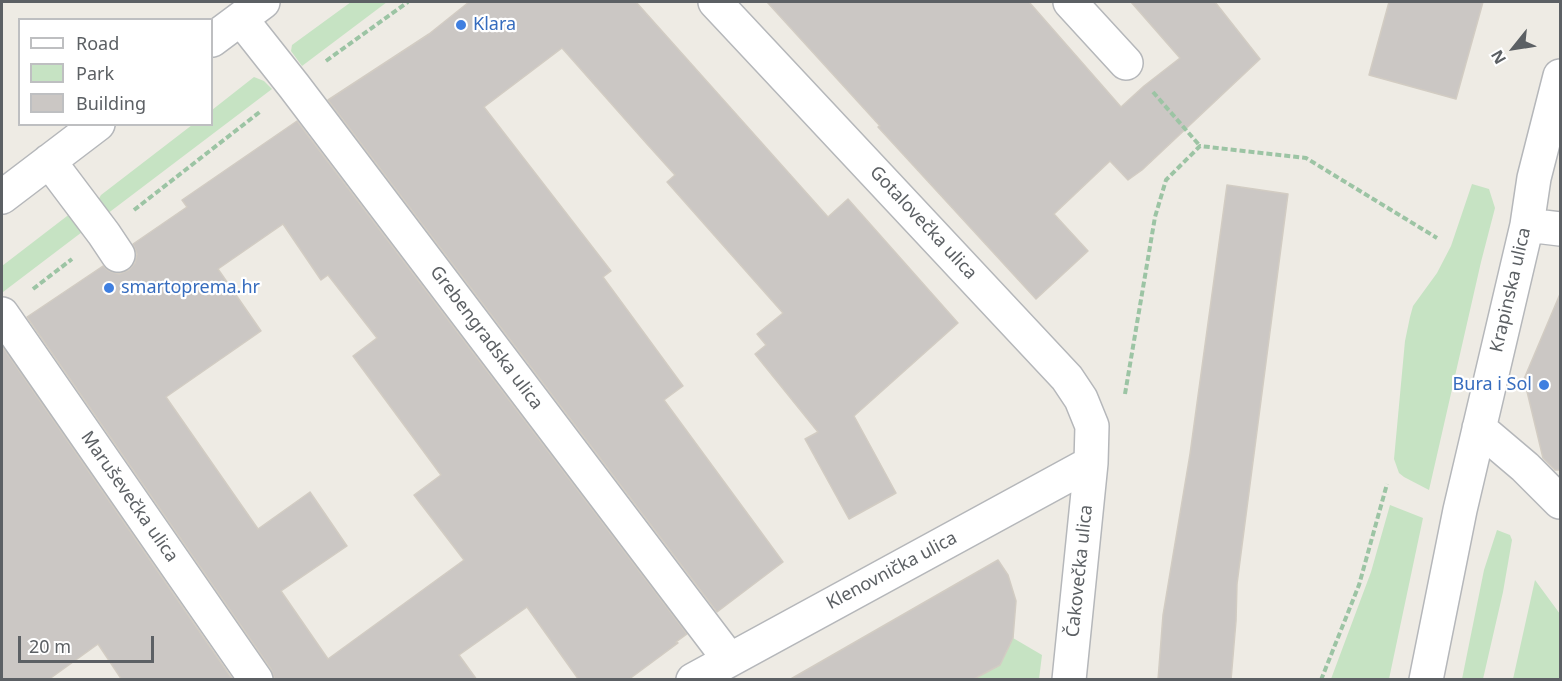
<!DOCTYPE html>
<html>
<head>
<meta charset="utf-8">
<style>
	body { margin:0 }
	#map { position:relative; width:1562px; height:681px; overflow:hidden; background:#eeebe4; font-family:"Noto Sans",sans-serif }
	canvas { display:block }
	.frame { position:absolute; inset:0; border:3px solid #5c6064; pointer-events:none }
	.legend { position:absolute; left:18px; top:18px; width:195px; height:108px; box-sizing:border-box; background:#fff; border:2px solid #bebfc1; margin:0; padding:8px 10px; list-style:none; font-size:18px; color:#5c6064 }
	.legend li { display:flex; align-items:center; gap:12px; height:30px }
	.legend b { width:30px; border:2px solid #bebfc1 }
	.north { position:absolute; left:1484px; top:18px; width:60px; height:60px; -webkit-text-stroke:4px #fff; paint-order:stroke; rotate:240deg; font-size:16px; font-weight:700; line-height:24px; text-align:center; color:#5c6064 }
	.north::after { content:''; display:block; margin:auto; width:21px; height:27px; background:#5c6064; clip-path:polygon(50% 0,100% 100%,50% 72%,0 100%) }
	.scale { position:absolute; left:18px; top:636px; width:136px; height:27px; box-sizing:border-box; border:3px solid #5c6064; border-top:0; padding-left:8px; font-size:18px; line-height:21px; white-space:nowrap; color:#5c6064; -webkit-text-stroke:4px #fff; paint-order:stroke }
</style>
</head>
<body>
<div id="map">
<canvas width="1562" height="681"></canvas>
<div class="frame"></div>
<ul class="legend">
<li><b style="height:8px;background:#fff"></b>Road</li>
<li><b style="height:16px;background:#c6e3c3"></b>Park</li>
<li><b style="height:16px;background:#cbc7c4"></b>Building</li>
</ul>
<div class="north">N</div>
<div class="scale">20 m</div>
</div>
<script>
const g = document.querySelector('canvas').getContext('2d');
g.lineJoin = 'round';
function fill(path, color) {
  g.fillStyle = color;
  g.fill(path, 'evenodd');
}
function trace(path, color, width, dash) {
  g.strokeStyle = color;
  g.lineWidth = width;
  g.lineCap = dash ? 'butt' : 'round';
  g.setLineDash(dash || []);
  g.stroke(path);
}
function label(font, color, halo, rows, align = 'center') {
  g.font = font + ' "Noto Sans",sans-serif';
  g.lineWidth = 4.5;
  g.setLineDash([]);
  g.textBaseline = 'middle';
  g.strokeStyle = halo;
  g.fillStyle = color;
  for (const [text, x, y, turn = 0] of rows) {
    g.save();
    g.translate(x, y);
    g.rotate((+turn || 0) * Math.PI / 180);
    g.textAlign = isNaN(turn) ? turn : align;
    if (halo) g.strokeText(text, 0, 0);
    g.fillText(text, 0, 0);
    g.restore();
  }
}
fill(new Path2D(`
	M351,2H387L302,66L291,51L292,45Z
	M254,77L264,81L272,89L107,214L97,202L101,195L192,125L212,124V110Z
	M1472,184L1489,189L1495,208L1481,262L1429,490L1404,477L1399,473L1394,459L1405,341L1410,317L1413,306L1437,273L1451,246Z
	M71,213L86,229L3,292L2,289V266Z
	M1390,505L1423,518L1389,679H1331L1371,572Z
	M1497,530L1510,535L1512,540L1503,592L1483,679H1462L1484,570Z
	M1535,580L1560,614V679H1513Z
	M1013,638L1042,655L1039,679L972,680L1000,665Z`), '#c6e3c3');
const building = new Path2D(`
	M469,2H636L828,217L848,199L958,323L854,416L896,493L849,519L805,439L818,432L755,354L766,345L757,334L783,313L667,182L675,175L647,144L562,48L484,107L611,271L603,277L683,386L664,400L783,562L717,612L328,100L429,34Z
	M767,2H1029L1121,107L1144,86L1180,58L1131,2H1215L1260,59L1142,170L1128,180L1110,161L1054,214L1088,251L1036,299L878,127L880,126Z
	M1389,2H1483L1456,99L1369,75Z
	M297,121L687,634L676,642L678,643L628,680H579L527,607L459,655L477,680H275L271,669L27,317L103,266L109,271L119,274L129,270L135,263L137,254L133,244L187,207L182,200ZM283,224L321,280L328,275L377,338L353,356L441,475L414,495L464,560L328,659L281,591L347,546L310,492L258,529L166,397L261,331L218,269Z
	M1227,185L1288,194L1237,584L1236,621L1231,680H1158L1163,615L1190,454Z
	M1560,294V470H1555L1543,458L1524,379Z
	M2,346L233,680H122L98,644L48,680H2Z
	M998,560L1008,575L1016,601L1013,638L1000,665L972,680H789Z`);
fill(building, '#cbc7c4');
trace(building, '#d2ccc3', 1.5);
const minor = new Path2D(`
	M715,2L1067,378L1081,399L1092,426L1091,463L1069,680
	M1070,2L1126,63
	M241,19L294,86L729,659
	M212,40L263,2
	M49,161L104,234L118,255
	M2,197L98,124
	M1527,225L1560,229
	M2,314L256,680
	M1479,428L1525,467L1560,502
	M693,680L1091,463
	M1426,680L1460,510L1527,225L1534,178L1560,76`);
trace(minor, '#b5b7ba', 36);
trace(new Path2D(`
	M326,61L408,2
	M1153,92L1200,146
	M134,210L261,111
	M33,289L72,259
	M1125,394L1155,217L1166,180L1200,146L1306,158L1437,238
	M1321,680L1359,585L1387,484`), '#9cc4a4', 4, [6, 3]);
trace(minor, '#fff', 33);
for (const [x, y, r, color] of [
	[461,25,6,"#3f7fe0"],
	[109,288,6,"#3f7fe0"],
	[1544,385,6,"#3f7fe0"]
]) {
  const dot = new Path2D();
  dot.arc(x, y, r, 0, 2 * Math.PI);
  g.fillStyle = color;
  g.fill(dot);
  trace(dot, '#fff', 2);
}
label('18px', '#366cbe', '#fff', [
	["Klara",473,25],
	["smartoprema.hr",121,288],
	["Bura i Sol",1532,385,"right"]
], 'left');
label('18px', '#5c6064', '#fff', [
	["Gotalovečka ulica",923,223,47],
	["Krapinska ulica",1511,290,-77],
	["Grebengradska ulica",486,338,53],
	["Maruševečka ulica",129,497,55],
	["Klenovnička ulica",892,571,-28],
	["Čakovečka ulica",1080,571,-84]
]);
</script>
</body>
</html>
